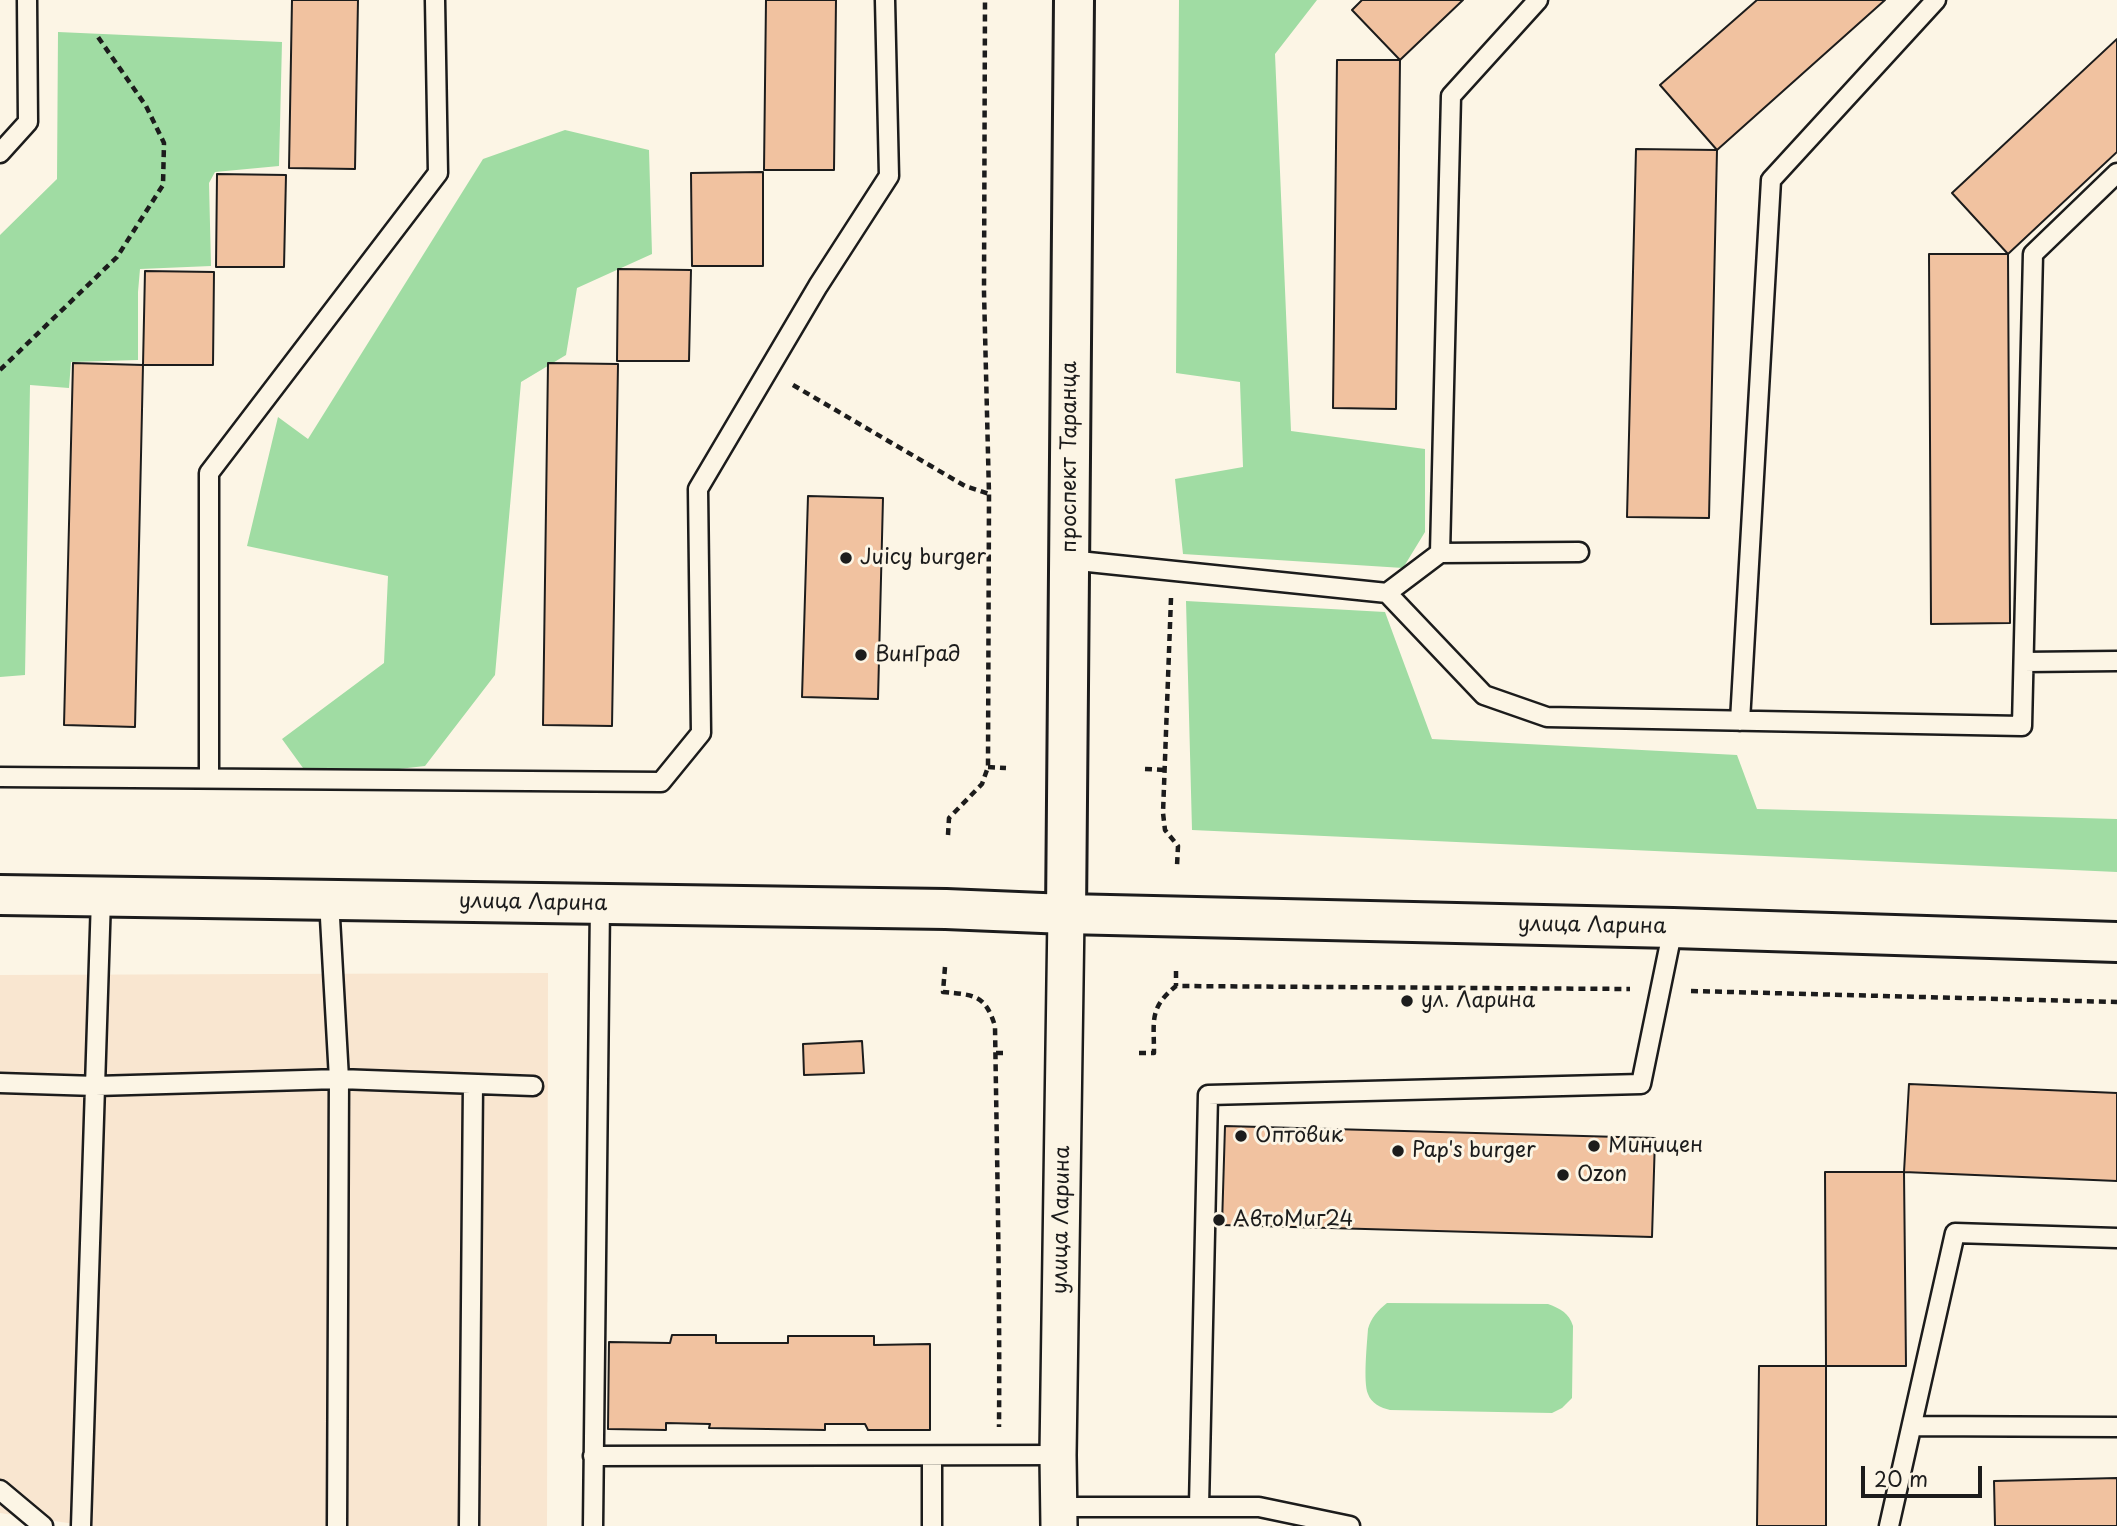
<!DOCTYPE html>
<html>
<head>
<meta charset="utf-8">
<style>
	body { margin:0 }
	#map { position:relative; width:2117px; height:1526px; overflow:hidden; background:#fcf5e5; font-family:"Playpen Sans",sans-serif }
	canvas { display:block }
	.scale { position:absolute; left:1861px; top:1466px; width:121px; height:32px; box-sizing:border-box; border:4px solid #1c1c1c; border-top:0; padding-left:9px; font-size:21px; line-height:24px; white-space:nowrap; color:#1c1c1c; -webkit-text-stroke:5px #fcf5e5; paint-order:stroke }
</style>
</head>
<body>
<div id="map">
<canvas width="2117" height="1526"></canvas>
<div class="scale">20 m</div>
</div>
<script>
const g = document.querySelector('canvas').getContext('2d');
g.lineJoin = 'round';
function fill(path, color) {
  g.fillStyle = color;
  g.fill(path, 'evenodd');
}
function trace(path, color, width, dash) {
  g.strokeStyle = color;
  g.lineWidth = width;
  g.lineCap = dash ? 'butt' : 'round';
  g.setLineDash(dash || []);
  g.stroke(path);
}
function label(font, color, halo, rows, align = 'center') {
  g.font = font + ' "Playpen Sans",sans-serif';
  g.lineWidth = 6;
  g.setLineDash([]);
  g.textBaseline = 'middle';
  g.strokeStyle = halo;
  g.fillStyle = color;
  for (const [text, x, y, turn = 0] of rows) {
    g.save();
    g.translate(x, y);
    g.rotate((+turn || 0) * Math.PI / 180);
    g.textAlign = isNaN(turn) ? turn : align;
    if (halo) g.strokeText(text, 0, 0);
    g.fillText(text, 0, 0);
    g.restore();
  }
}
fill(new Path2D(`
	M548,973L547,1526H88L0,1513V975Z`), '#f9e6d0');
fill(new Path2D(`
	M1179,0H1317L1275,54L1291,431L1425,449V532L1403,568L1183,554L1175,479L1243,467L1240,382L1176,373Z
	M58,32L282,42L279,166L215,172L209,183L211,266L140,269L138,292V360L71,362L69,388L30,385L25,675L0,677V235L57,179Z
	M565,130L649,150L652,254L577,288L566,355L521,382L495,675L425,766L311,779L282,739L384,663L388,576L247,546L278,417L308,439L483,159Z
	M1186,601L1385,612L1432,739L1737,755L1757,809L2117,819V872L1192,830Z
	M1387,1303L1548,1304C1561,1309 1569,1313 1573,1326L1572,1398L1562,1408L1552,1413L1390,1410C1381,1408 1371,1403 1368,1394C1363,1382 1367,1344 1368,1329C1371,1318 1378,1310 1387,1303Z`), '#a0dca3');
const building = new Path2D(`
	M292,0H358L355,169L289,168Z
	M766,0H836L834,170H764Z
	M1362,0H1463L1400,60L1352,10Z
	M1757,0H1885L1717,150L1660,85Z
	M2117,39V152L2008,254L1952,193Z
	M1337,60H1400L1396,409L1333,408Z
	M1636,149L1717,150L1709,518L1627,517Z
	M763,172V266H692L691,173Z
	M217,174L286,175L284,267H216Z
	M1929,254H2008L2010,623L1931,624Z
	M618,269L691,270L689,361H617Z
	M145,271L214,272L213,365H143Z
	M73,363L143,365L135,727L64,725Z
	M548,363L618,364L612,726L543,725Z
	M808,496L883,498L878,699L802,697Z
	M862,1041L864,1073L804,1075L803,1044Z
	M1909,1084L2117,1093V1181L1904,1172Z
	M1225,1126L1655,1138L1652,1237L1222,1225Z
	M1825,1172H1904L1906,1366H1826Z
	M672,1335H716V1343H788V1336H874V1345L930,1344V1430H868L865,1424H825V1430L709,1428L710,1424L666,1423V1430L608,1429L609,1342L670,1343Z
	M1759,1366H1826V1526H1757Z
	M2117,1478V1526H1995L1994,1481Z`);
fill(building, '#f1c2a0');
trace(building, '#1c1c1c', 2);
const service = new Path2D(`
	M1538,0L1451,96L1440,553L1579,552
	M0,153L28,122L27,0
	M1069,560L1387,593L1484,695L1547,717L2022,726L2033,254L2117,173
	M1387,593L1440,553
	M2024,662L2117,661
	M1740,721L1771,180L1936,0
	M0,777L661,782L701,733L698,489L818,286L889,176L885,0
	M209,778V473L438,173L435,0
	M329,900L339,1079L337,1526
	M0,1083L96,1086L339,1079L533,1086
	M1912,1426L2117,1427
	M593,1456L1058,1455
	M0,1490L43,1526
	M1199,1506L1208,1095L1641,1084L1673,928
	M1059,1507H1259L1350,1526
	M81,1526L101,898
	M469,1526L473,1084
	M593,1526L600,904
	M932,1526V1456
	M1889,1526L1955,1233L2117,1238`);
const minor = new Path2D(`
	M1059,1526L1058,1455L1066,914`);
const secondary = new Path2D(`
	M0,895L946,909L1066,914L1673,928L2117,942
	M1066,914L1074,0`);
trace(service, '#1c1c1c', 23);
trace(minor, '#1c1c1c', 40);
trace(secondary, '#1c1c1c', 44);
trace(new Path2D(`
	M0,370L117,257L163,185L164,143L146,106L98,37
	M793,385L965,486L989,494
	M1171,598L1163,813L1165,830L1178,846L1177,866
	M988,767L1006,768
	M1145,769L1165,770
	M948,835L949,818L982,784L988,767L989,494L984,292L985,0
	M945,967L943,992C974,995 985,994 995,1026C997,1160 1000,1293 999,1427
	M1176,971V986
	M1691,991L2117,1002
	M996,1053H1006
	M1139,1053H1154C1154,1020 1149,1008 1176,986L1630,989`), '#1c1c1c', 4.5, [7, 5]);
trace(service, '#fcf5e5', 18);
trace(minor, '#fcf5e5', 35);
trace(secondary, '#fcf5e5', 38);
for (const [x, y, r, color] of [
	[846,558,7,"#1c1c1c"],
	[861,655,7,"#1c1c1c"],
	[1407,1001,7,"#1c1c1c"],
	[1241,1136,7,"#1c1c1c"],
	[1594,1146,7,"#1c1c1c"],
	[1398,1151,7,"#1c1c1c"],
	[1563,1175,7,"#1c1c1c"],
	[1219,1220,7,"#1c1c1c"]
]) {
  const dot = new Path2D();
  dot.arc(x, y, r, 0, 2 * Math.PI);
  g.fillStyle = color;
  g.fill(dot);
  trace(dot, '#fcf5e5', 2.5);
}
label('21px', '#1c1c1c', '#fcf5e5', [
	["проспект Таранца",1070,457,-90],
	["улица Ларина",533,903,1],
	["улица Ларина",1592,926,1],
	["улица Ларина",1062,1220,-89]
]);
label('21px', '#1c1c1c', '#fcf5e5', [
	["Juicy burger",860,558],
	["ВинГрад",875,655],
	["ул. Ларина",1421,1001],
	["Оптовик",1255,1136],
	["Миницен",1608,1146],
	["Pap's burger",1412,1151],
	["Ozon",1577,1175],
	["АвтоМиг24",1233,1220]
], 'left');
</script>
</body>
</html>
